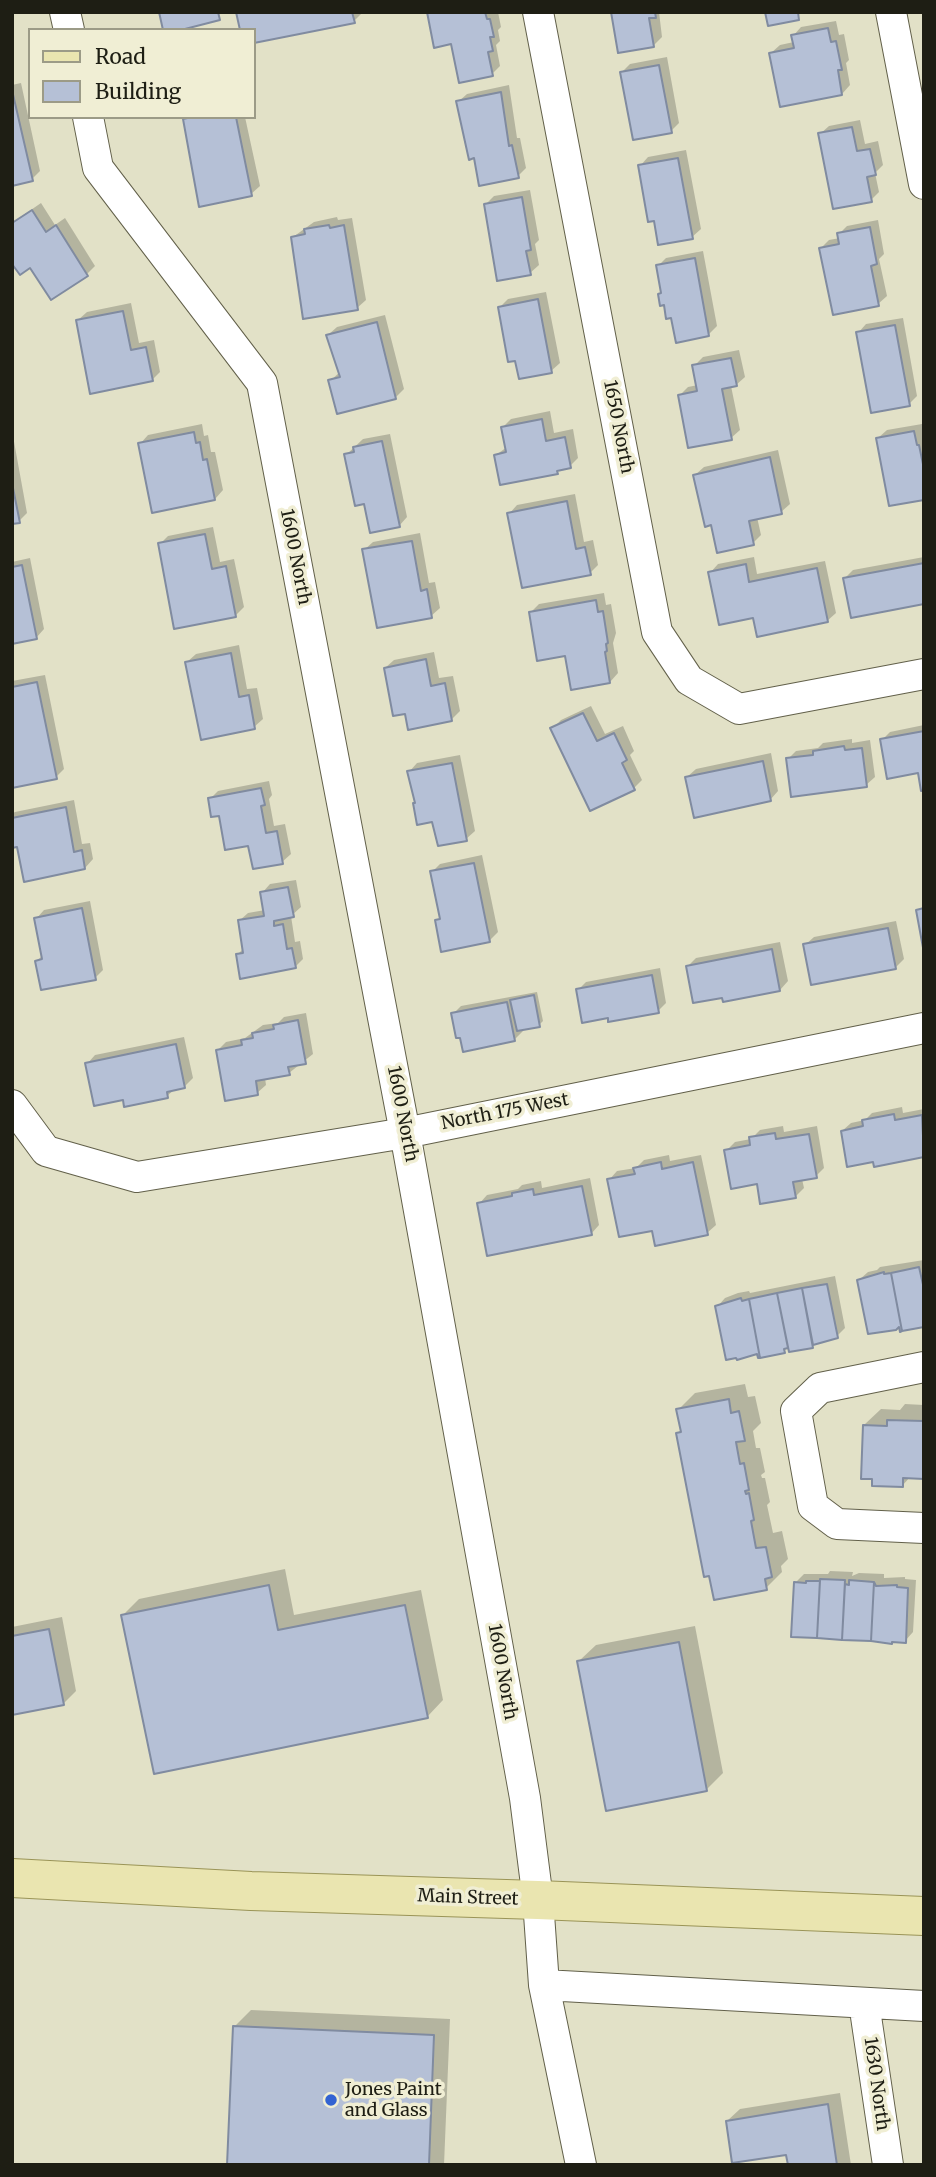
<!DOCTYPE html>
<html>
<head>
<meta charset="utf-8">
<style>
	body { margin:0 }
	#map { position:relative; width:936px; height:2177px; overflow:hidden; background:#e2e1c7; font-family:Merriweather,serif }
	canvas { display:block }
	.frame { position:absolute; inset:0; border:14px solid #1e1e14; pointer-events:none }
	.legend { position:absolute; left:28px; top:28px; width:228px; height:91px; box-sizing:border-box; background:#f0eed4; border:2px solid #9c9b87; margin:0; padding:9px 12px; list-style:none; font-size:21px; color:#1e1e14 }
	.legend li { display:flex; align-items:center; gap:14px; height:35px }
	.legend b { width:35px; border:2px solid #9c9b87 }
</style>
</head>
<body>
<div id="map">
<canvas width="936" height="2177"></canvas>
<div class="frame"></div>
<ul class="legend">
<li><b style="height:9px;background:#eae5b0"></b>Road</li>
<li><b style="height:19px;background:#b5c0d6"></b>Building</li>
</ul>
</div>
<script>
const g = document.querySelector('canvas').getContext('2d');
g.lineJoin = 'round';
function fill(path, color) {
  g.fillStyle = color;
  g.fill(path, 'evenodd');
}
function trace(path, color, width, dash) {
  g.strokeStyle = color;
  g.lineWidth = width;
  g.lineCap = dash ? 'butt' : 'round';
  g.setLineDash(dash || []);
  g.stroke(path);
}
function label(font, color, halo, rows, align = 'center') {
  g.font = font + ' Merriweather,serif';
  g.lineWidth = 7;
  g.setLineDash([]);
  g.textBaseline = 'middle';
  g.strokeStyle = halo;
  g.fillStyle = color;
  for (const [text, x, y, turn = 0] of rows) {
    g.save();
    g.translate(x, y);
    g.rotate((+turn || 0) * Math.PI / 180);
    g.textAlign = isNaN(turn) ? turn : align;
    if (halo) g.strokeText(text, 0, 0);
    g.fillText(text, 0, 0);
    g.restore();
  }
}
fill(new Path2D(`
	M238,12H363L354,21L254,41V30Z
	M429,12H498L501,27L498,30L500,41L496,45L500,66L492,74L452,42Z
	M612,12H659L662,37L654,45Z
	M836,21L839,35L844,34L849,60L846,63L850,85L842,94L771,53L780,45L794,42L793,36L801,27Z
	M667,57L679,123L671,131L622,72L630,64Z
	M21,83L40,171L32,179L12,184V85Z
	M509,85L517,138H520L526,168L518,176L475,156L458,102L467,94Z
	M187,117H245L260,186L251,194L185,120Z
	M860,120L865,144L878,141L883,165L875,173L879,192L871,200L820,134L829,126Z
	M686,150L701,229L692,237L655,219L640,166L648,157Z
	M530,190L539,240L535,244L539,265L530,273L486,204L494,196Z
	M41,203L55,225L65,218L95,266L87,274L51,298L12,223Z
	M337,217L338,220L352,218L366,300L357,308L293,237L314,222Z
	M878,220L884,254L879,259L887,296L878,304L821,248L829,240L840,238L839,234L847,226Z
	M703,251L717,326L708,335L673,316L663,292L658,266L666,258Z
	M546,292L560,363L551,371L500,307L508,299Z
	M131,303L139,343L154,340L160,372L152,380L78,320L87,312Z
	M385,315L404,389L396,397L338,412L330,381L340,372L328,335L337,327Z
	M903,318L917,396L909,404L858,333L866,324Z
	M739,350L745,377L736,385L731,386L740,430L731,438L680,395L688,387L698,385L694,366L703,357Z
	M550,411L554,433L573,429L578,458L570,466L561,468L557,472L496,455L507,447L503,427L511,419Z
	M202,424L204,436L208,435L211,452H215L223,490L215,499L140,444L148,435Z
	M922,424L924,433V498L878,438L887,430Z
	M390,434L407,517L399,526L346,455L363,439Z
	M13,436L27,513L19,521L12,523Z
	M778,450L790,504L781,512L757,517L761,535L753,543L712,523L695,475L704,467Z
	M575,494L584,542L593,540L598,565L590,573L509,514L517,505Z
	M213,527L220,562L234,559L244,607L235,616L160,544L168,536Z
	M420,533L429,583L435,582L440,608L431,616L364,550L373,542Z
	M754,557L757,574L825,561L836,613L827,621L755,616L710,573L718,564Z
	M924,557V602L845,578L853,570Z
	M30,558L44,629L36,638L12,642V562Z
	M604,593L606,605L611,604L616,633L613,643L618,673L610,682L566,654L530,613L539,604Z
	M239,645L247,689L257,688L263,719L254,727L187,662L196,654Z
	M434,652L439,678L453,676L460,711L452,719L406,712L385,668L394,660Z
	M45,675L64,769L56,777L12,786V681Z
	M591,706L605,734L623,726L634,751L630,755L642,780L634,788L552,729L561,720Z
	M924,725V788L919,771L882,740L890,732Z
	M852,739V743L870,740L875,777L866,785L788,759L796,751L818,748L823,743Z
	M771,753L778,791L770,800L687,777L696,769Z
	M460,755L475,831L466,839L434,820L417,802L409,772L417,763Z
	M269,781L272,795L269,799L274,826L285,824L291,854L282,862L249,844L210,799L218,791Z
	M74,800L82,844L90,843L93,859L85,868L19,845L12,846V814L15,812Z
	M482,855L498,932L489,941L437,921L441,917L432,872L440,864Z
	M296,880L301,907L291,916L295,942L300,941L303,959L295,967L237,955L244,948L239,921L248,913L265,910L262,893L270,884Z
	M90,901L103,970L95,978L37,961L43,955L36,919L44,910Z
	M896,921L904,959L895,968L805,945L814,937Z
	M780,942L788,981L780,990L723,995L688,966L696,958Z
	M660,968L666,1003L658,1011L609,1016L578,990L586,982Z
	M537,992L543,1021L539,1025L522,1028L523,1031L514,1040L453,1014L461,1006Z
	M306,1013L313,1054L289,1073L265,1078L266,1085L257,1093L218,1050L226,1042L245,1038L263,1025L278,1023L284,1017Z
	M184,1037L193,1078L184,1087L175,1089L167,1096L124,1098L87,1064L95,1055Z
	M902,1107L903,1113L924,1109V1155L874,1160L842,1131L851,1123L865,1120L872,1113Z
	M783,1126L784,1132L817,1126L824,1168L816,1176L802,1179L804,1188L796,1196L758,1182L726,1151L735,1142L751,1139L760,1130Z
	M669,1155L670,1161L701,1155L716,1225L707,1233L609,1180L617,1171L636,1168L644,1160Z
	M590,1178L599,1225L591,1234L479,1204L487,1195L518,1189L522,1185L541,1181L542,1188Z
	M924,1260V1325L859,1280L868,1272L877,1270L880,1267Z
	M835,1276L845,1328L837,1336L816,1342L812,1346H789L784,1351L717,1307L725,1298L738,1293L749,1291L750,1293Z
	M745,1384L748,1397L755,1396L761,1423L753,1431L756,1448H760L765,1472L761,1475L762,1478H765L770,1502L767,1505L773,1533L782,1531L788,1559L781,1566L782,1572L766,1588L678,1433L682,1429L678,1410L695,1393Z
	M905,1404L924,1405V1477L911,1476L902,1486L864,1425L881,1409L900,1410Z
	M285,1569L294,1615L421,1590L443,1700L427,1717L123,1615L139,1599Z
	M830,1571L853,1572L852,1576L859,1573L884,1574V1578L905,1577V1579L916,1580L913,1632L905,1641H894L892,1643L793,1636L795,1583L804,1574H828Z
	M62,1617L76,1691L63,1704L12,1714V1627Z
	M695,1626L723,1773L706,1790L579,1661L596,1645Z
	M251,2010L450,2019L444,2165H228L234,2027Z
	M840,2093L851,2165H789L788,2153L727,2121L740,2109Z`), '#0003');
const building = new Path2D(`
	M159,12H218L220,20L181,30H163Z
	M236,12H352L355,23L254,43V30H240Z
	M427,12H485L487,19H490L494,37H490L493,51L488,52L493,76L459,83L451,44L434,48Z
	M611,12H655L656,18H649L654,47L618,53Z
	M765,12H798L799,20L768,26Z
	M828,28L831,42L836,41L842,70H838L842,95L780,107L769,53L794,48L791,35Z
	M659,65L672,133L633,140L620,72Z
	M12,90L33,181L12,186Z
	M501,92L509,146L512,145L519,178L479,186L474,158L469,160L456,101Z
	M192,117H236L252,196L199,207L183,119Z
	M852,127L857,151L870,149L876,175L867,177L872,202L833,209L818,133Z
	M678,158L693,239L658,245L654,221L648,222L638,165Z
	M522,197L531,250L526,251L531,275L497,281L484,204Z
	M32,210L46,232L56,225L88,276L51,300L30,268L20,275L12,264V223Z
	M329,225L330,228L344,225L358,310L303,319L291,237L305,234L304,229Z
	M870,227L877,264L871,266L879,306L833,315L819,248L839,244L837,233Z
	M695,258L709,336L676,343L671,318L666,319L664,305L660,306L658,294L661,293L656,265Z
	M538,299L552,373L519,379L515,361L508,362L498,307Z
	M123,311L131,350L146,347L153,381L90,394L76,320Z
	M377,322L396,399L337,414L328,380L340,377L326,335Z
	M895,325L910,406L871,413L856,332Z
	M731,358L737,386L722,389L732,440L688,448L678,395L697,391L692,365Z
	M542,419L546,441L565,437L571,468L557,471L558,474L500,485L494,455L506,452L501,427Z
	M914,431L917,445H919L924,469V500L889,506L876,438Z
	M194,432L196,443L200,442L203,460L207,459L215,500L152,513L138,443Z
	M382,441L400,527L370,533L364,504L355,506L344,454L354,452L353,447Z
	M770,457L782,514L749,521L754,545L717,553L711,525L705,527L693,475Z
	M12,483L20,523L12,524Z
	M567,501L576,549L585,547L591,575L522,588L507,513Z
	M205,534L212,569L226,566L236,617L174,629L158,543Z
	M412,541L421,591L427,589L432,618L377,628L362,549Z
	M924,563V604L851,618L843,578Z
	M746,564L749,582L817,568L828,622L757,637L753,618L719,625L708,572Z
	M22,565L37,639L12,644V567Z
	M596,600L598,612L603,611L608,643L606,644L607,651L605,652L610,683L571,690L565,656L537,661L529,612Z
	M231,653L239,697L249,695L255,729L201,740L185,662Z
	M426,659L431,686L445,683L452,721L408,730L405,714L393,716L384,668Z
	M37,682L57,779L12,788V687Z
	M583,713L597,741L614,733L627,760L622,763L635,790L590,811L550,728Z
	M924,731V790L921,791L918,773L887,779L880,739Z
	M844,746L845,750L862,748L867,787L791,797L786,758L813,755V751Z
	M763,761L771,801L694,818L685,777Z
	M452,763L467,841L438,846L432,822L417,825L413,803H415L407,771Z
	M261,788L265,805L261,806L266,833L277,831L283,864L253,869L248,846L225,850L219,816L211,817L208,798Z
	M66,807L74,852L82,850L85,869L24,882L17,847L12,848V818Z
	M474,863L490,942L441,952L435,920L440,919L430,871Z
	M288,887L294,917L274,921V926L283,924L287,949L292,948L296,968L240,979L236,954L243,953L238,920L264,916L260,892Z
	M82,908L96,980L41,990L35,961L42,959L34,918Z
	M924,908V953L916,910Z
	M888,928L896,969L811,985L803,944Z
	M772,949L780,991L723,1002L722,998L693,1003L686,966Z
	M652,975L659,1013L608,1022V1018L582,1023L576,989Z
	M534,995L540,1027L517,1031L510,1000Z
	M507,1002L515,1041L463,1052L460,1038H456L451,1013Z
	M298,1020L306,1064L288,1067L290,1075L256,1081L258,1095L225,1101L216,1050L242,1045L241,1040L253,1038L252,1033L274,1029L273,1025Z
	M176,1044L185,1088L167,1092L168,1098L124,1107L123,1100L94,1106L85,1063Z
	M894,1114L895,1120L922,1115L924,1157L874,1167L873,1162L847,1167L841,1131L863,1126L862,1120Z
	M775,1133L776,1139L809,1134L817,1178L793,1182L796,1198L760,1204L757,1184L731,1189L724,1150L750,1145L749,1137Z
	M661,1162L662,1169L693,1162L708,1235L655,1246L652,1231L619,1237L607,1179L635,1174L633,1168Z
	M582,1186L592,1235L487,1256L477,1203L512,1196V1193L533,1189L534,1195Z
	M919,1267L924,1289V1327L902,1331L891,1273Z
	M884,1272V1274L891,1273L902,1331L900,1332L899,1327L896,1330L868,1334L857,1280Z
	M827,1284L838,1338L813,1345L802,1288Z
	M802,1288L813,1348L789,1352L777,1293Z
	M777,1293L788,1348L784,1349L785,1353L760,1358L749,1299Z
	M741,1298L742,1301L749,1299L760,1358H758L757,1354L737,1360L736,1358L726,1360L715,1306Z
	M729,1399L731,1413L739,1411L745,1441L736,1442L740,1464L744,1463L749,1490L745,1491L746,1494L749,1493L754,1520L751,1521L756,1548L766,1547L772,1577L765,1579L767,1590L714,1600L709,1576L704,1577L676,1433L681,1432L676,1409Z
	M887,1420L924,1421V1479L903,1478V1487L872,1486V1479H861L863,1425L887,1426Z
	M820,1579L845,1580L842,1640L817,1638Z
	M849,1580L874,1582L871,1641L842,1640L845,1584L849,1585Z
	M806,1581H820L817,1638L791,1637L794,1582L806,1583Z
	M874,1582L876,1586L897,1585V1587L908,1588L906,1643L892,1642V1644L871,1641Z
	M269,1585L278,1630L405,1605L428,1718L154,1774L121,1615Z
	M49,1629L64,1705L12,1715V1636Z
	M679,1642L707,1791L606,1811L577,1661Z
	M233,2026L434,2035L429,2165H227Z
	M828,2104L837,2165H788L786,2155L732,2163L726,2121Z`);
fill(building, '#b5c0d6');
trace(building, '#808ba0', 2);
const minor = new Path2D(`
	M65,12L69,30
	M538,12L657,632L689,680L739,709L924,674
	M891,12L924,184
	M88,117L98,168L262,383L405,1133L525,1798L538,1900L544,1985L581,2165
	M12,1105L46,1151L137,1177L405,1133L924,1028
	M924,1367L820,1388L796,1411L813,1506L837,1524L924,1528
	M544,1985L924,2006
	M864,2003L888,2165`);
const major = new Path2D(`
	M12,1878L251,1891L538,1900L924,1916`);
trace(minor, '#62604a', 32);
trace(major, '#9a9457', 40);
trace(minor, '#fff', 30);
trace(major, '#eae5b0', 38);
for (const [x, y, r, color] of [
	[331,2100,7,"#3363d2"]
]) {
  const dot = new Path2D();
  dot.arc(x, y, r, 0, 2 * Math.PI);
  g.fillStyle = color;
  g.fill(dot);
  trace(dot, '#f0eed4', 2.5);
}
label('18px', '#1e1e14', '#f0eed4', [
	["1650 North",618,427,79],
	["1600 North",295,557,79],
	["North 175 West",505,1112,-11],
	["1600 North",402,1114,79],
	["1600 North",502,1672,80],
	["Main Street",468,1898,2],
	["1630 North",876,2084,82]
]);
label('18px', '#1e1e14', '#f0eed4', [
	["Jones Paint",345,2090],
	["and Glass",345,2111]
], 'left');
</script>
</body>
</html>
